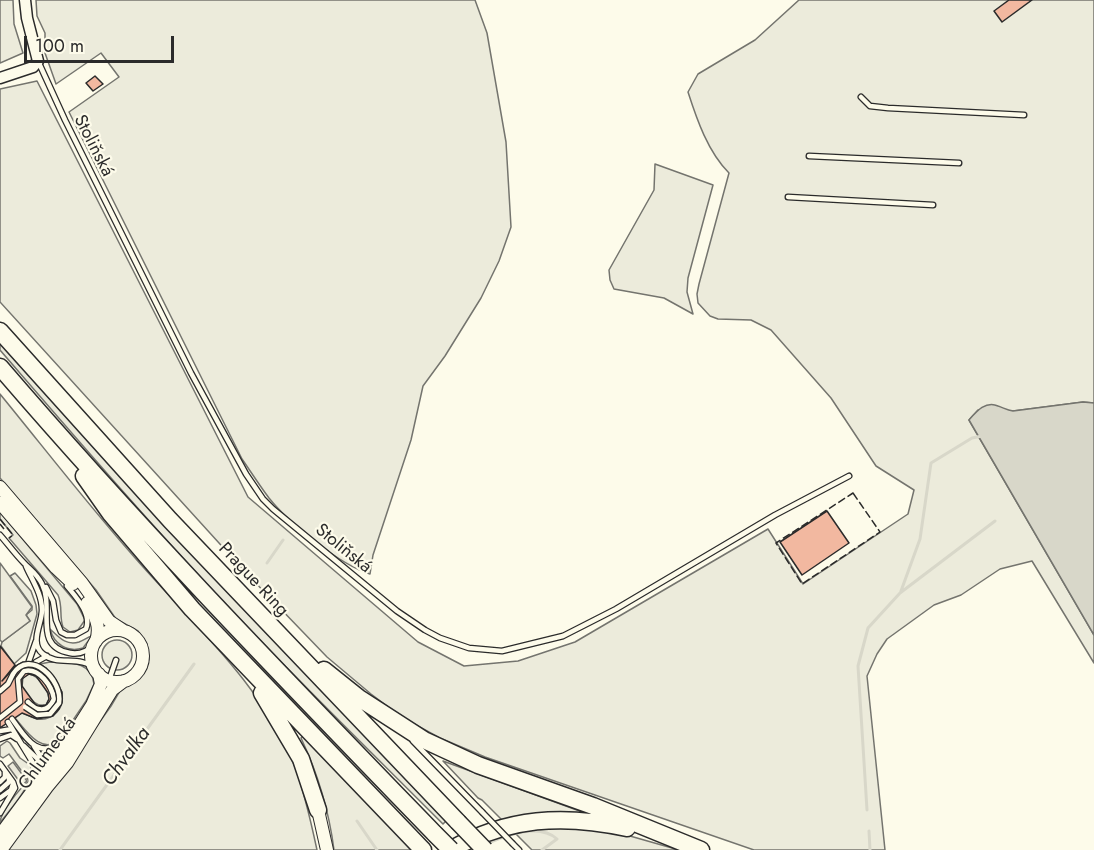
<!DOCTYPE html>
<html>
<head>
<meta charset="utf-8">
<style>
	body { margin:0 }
	#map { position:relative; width:1094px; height:850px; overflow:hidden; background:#fdfbea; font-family:Jost,sans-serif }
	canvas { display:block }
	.scale { position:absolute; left:24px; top:36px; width:150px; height:27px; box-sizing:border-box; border:3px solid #2b2b2b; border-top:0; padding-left:8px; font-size:18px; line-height:21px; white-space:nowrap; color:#2b2b2b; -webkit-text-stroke:4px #fdfbea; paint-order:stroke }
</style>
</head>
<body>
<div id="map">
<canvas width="1094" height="850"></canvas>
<div class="scale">100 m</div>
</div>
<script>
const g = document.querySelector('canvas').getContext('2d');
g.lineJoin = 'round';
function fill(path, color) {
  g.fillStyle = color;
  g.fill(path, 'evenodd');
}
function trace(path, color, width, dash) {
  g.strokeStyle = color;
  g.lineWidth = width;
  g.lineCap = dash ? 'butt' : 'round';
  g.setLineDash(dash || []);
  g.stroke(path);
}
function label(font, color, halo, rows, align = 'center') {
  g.font = font + ' Jost,sans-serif';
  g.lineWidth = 4.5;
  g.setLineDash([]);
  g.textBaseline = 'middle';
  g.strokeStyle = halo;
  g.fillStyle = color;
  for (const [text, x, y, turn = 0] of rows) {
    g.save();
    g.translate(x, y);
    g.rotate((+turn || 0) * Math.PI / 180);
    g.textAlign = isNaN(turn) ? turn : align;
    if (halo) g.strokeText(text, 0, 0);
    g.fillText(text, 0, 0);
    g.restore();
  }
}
const green = new Path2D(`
	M0,0H13L14,24L23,53L0,63Z
	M36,0H475L487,33L506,142L511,227L499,261L481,298L445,356L423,386L411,440L373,555L370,574C340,565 289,523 269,498C260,486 251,472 242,459L69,112L119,77L101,53L56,84L45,53V33L37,16Z
	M799,0H1094V403L1083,402L1013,411L978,410L969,420L1094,635V663L1032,561L1000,569L961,595L934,605L887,639L877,654L867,676L885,850H754L485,757L440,738L403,718L371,694L327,657L249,576L0,302V89L37,81L248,497L418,642L464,666L518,661L575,642L768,529L803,584L908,514L914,490L876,466L831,398L771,330L751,320L718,319L710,316L698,303L697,294L699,284L729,173C708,152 697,120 688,92L698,74L755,40Z
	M655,164L713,185L688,278L687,292L693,314L664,298L614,289L610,280L609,270L654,190Z
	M0,342L172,533L446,821L443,824C373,754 303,686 235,614C154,529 77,439 0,350Z
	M0,394C45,449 89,506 136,559C193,624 262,684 295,767C305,794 311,822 317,850H8L111,706L121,689L136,681L145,671L149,659L147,644L138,631L116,619L96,590L0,478Z
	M0,512L77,604L85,620L78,630L70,632L63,627C59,617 63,606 58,595L9,538L13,535L0,519Z
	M15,573L31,591L36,605L37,614L26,653L14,664L1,646L2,642L30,621L26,615L32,610V606L10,576Z
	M50,629C58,636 65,646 79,642C84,640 88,637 92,636L83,648C67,653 54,644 50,629Z
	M102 655a15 15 0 1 1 30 0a15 15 0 1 1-30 0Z
	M50,662C69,663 91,660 94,684L86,701L61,738C43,757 26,731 15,718L22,713C27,714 33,719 39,719C46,720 52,717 57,712C71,697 54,673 40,664Z
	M29,674C39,676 48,689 49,699L46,705C34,708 29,696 22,687L23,677Z
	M303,736L412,850H334C329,811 318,774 301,738Z
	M7,741L10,743L20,758L30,765C37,781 10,809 0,823C0,812 20,788 29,781L9,754L3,758L0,756V746Z
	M443,761L585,813V814L544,813L502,820L482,800L478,798Z
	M563,826L623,834L679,850H532L513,831Z`);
fill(green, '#ecebdb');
trace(green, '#74746e', 1.5);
const parking = new Path2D(`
	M0,563L32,607L26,615L30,621L2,642L0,640Z
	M13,762L27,781L22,785L8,766Z`);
fill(parking, '#eceadb');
trace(parking, '#74746e', 1.5);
const water = new Path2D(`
	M1083,402L1094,403V635L969,420C976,412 986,400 998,406C1004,408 1007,410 1013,411Z`);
fill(water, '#d8d7c9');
trace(water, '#74746e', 1.5);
trace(new Path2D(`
	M267,563L283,540
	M901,591L920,539L931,463L972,438L982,436
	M867,810L858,666L868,628L900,593L995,521
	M357,821L377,850
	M869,831L870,850
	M488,843C507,835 539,823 557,839L542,850
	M60,850L194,664`), '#d8d7c9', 3);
const building = new Path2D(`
	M1009,0H1032L1002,22L994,11Z
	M95,76L103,84L93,91L86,83Z
	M827,511L849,543L802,575L780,542Z
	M0,646L15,665L2,681L16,666L23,662H37L46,668L62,692V702L59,709L53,716L37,719L22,713L0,728ZM29,674L36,676L48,693L49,699L46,705L38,706L35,704L22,686V679Z`);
fill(building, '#f2b8a0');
trace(building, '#2b2b2b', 1.5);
const service = new Path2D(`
	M38,61L65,120L191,373L246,474L263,499L273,509L397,611L425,630L440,638L469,648L502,651L563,636L616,609L775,515L849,476
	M861,97L870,106L888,108L1024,115
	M809,156L959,163
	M788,197L933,205
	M0,535C8,544 15,554 24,563C31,570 38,575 42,584C55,610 32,646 70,653C80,655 88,651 95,644
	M26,566C32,580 42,594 42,610C42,624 29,643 43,654C58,667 81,654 96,670
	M46,587L53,601L56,620L61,632L67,635H75L86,629C92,614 76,597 67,586
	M29,661L36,641
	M36,662L47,656
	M109,680L116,660
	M0,691L8,684L13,674
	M0,718L20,702L18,679L24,671C39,667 52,686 54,699C48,713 37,712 28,702
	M12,719C27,739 35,757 63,745
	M8,722L33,763L36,770L35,780
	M0,731L12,729
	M0,739L11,735L17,739
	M413,741L482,812
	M24,746L48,769
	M34,746L47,767
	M0,764L13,782L15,788L0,813
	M0,782L5,777V772
	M0,790L9,782V777
	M0,798L11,790L13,784
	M513,844L519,850`);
const tertiary = new Path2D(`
	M0,78L33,67L38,61L27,18L25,0`);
const secondary = new Path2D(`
	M0,487L82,583L109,621L124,631
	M0,503L56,568L73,584
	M87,603C95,615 101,626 96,641
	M91 656a26 26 0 1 1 52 0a26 26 0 1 1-52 0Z
	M318,810L327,850
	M0,835L68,743L92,705L101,684L99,674
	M1,850L47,787L67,763L112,690L124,681`);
const motorway = new Path2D(`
	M0,331L170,520L458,822
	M0,367C139,529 287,681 435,834
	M84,476L110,513L192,609L423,850
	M324,670L359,698L424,740L478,765L593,806L701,850
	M262,693L301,759L318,810
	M450,850C508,817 564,814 627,828`);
trace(service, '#2b2b2b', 7);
trace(tertiary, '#2b2b2b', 13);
trace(secondary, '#2b2b2b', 14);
trace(motorway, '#2b2b2b', 19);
trace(service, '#fdfbea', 4.5);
trace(tertiary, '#fdfbea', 10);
trace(secondary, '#fdfbea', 12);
trace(motorway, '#fdfbea', 16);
const serviceBridge = new Path2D(`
	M13,674C30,648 63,680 59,703L50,714L37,715L25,707
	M482,812L513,844`);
const motorwayBridge = new Path2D(`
	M458,822L485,850
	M435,834L451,850`);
trace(serviceBridge, '#2b2b2b', 7, []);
trace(motorwayBridge, '#2b2b2b', 19, []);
trace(serviceBridge, '#fdfbea', 4.5);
trace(motorwayBridge, '#fdfbea', 16);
trace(new Path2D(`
	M853,493L880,532L802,584L776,543Z
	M0,519L13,535L9,538
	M0,524L4,529`), '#2b2b2b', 1.5, [8, 3]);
label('18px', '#2b2b2b', '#fdfbea', [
	["Stoliňská",93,146,63],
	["Stoliňská",343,549,39],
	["Prague Ring",253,580,47],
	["Chlumecká",48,754,-54]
]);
label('italic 20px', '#2b2b2b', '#fdfbea', [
	["Chvalka",127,757,-54]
]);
</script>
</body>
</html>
